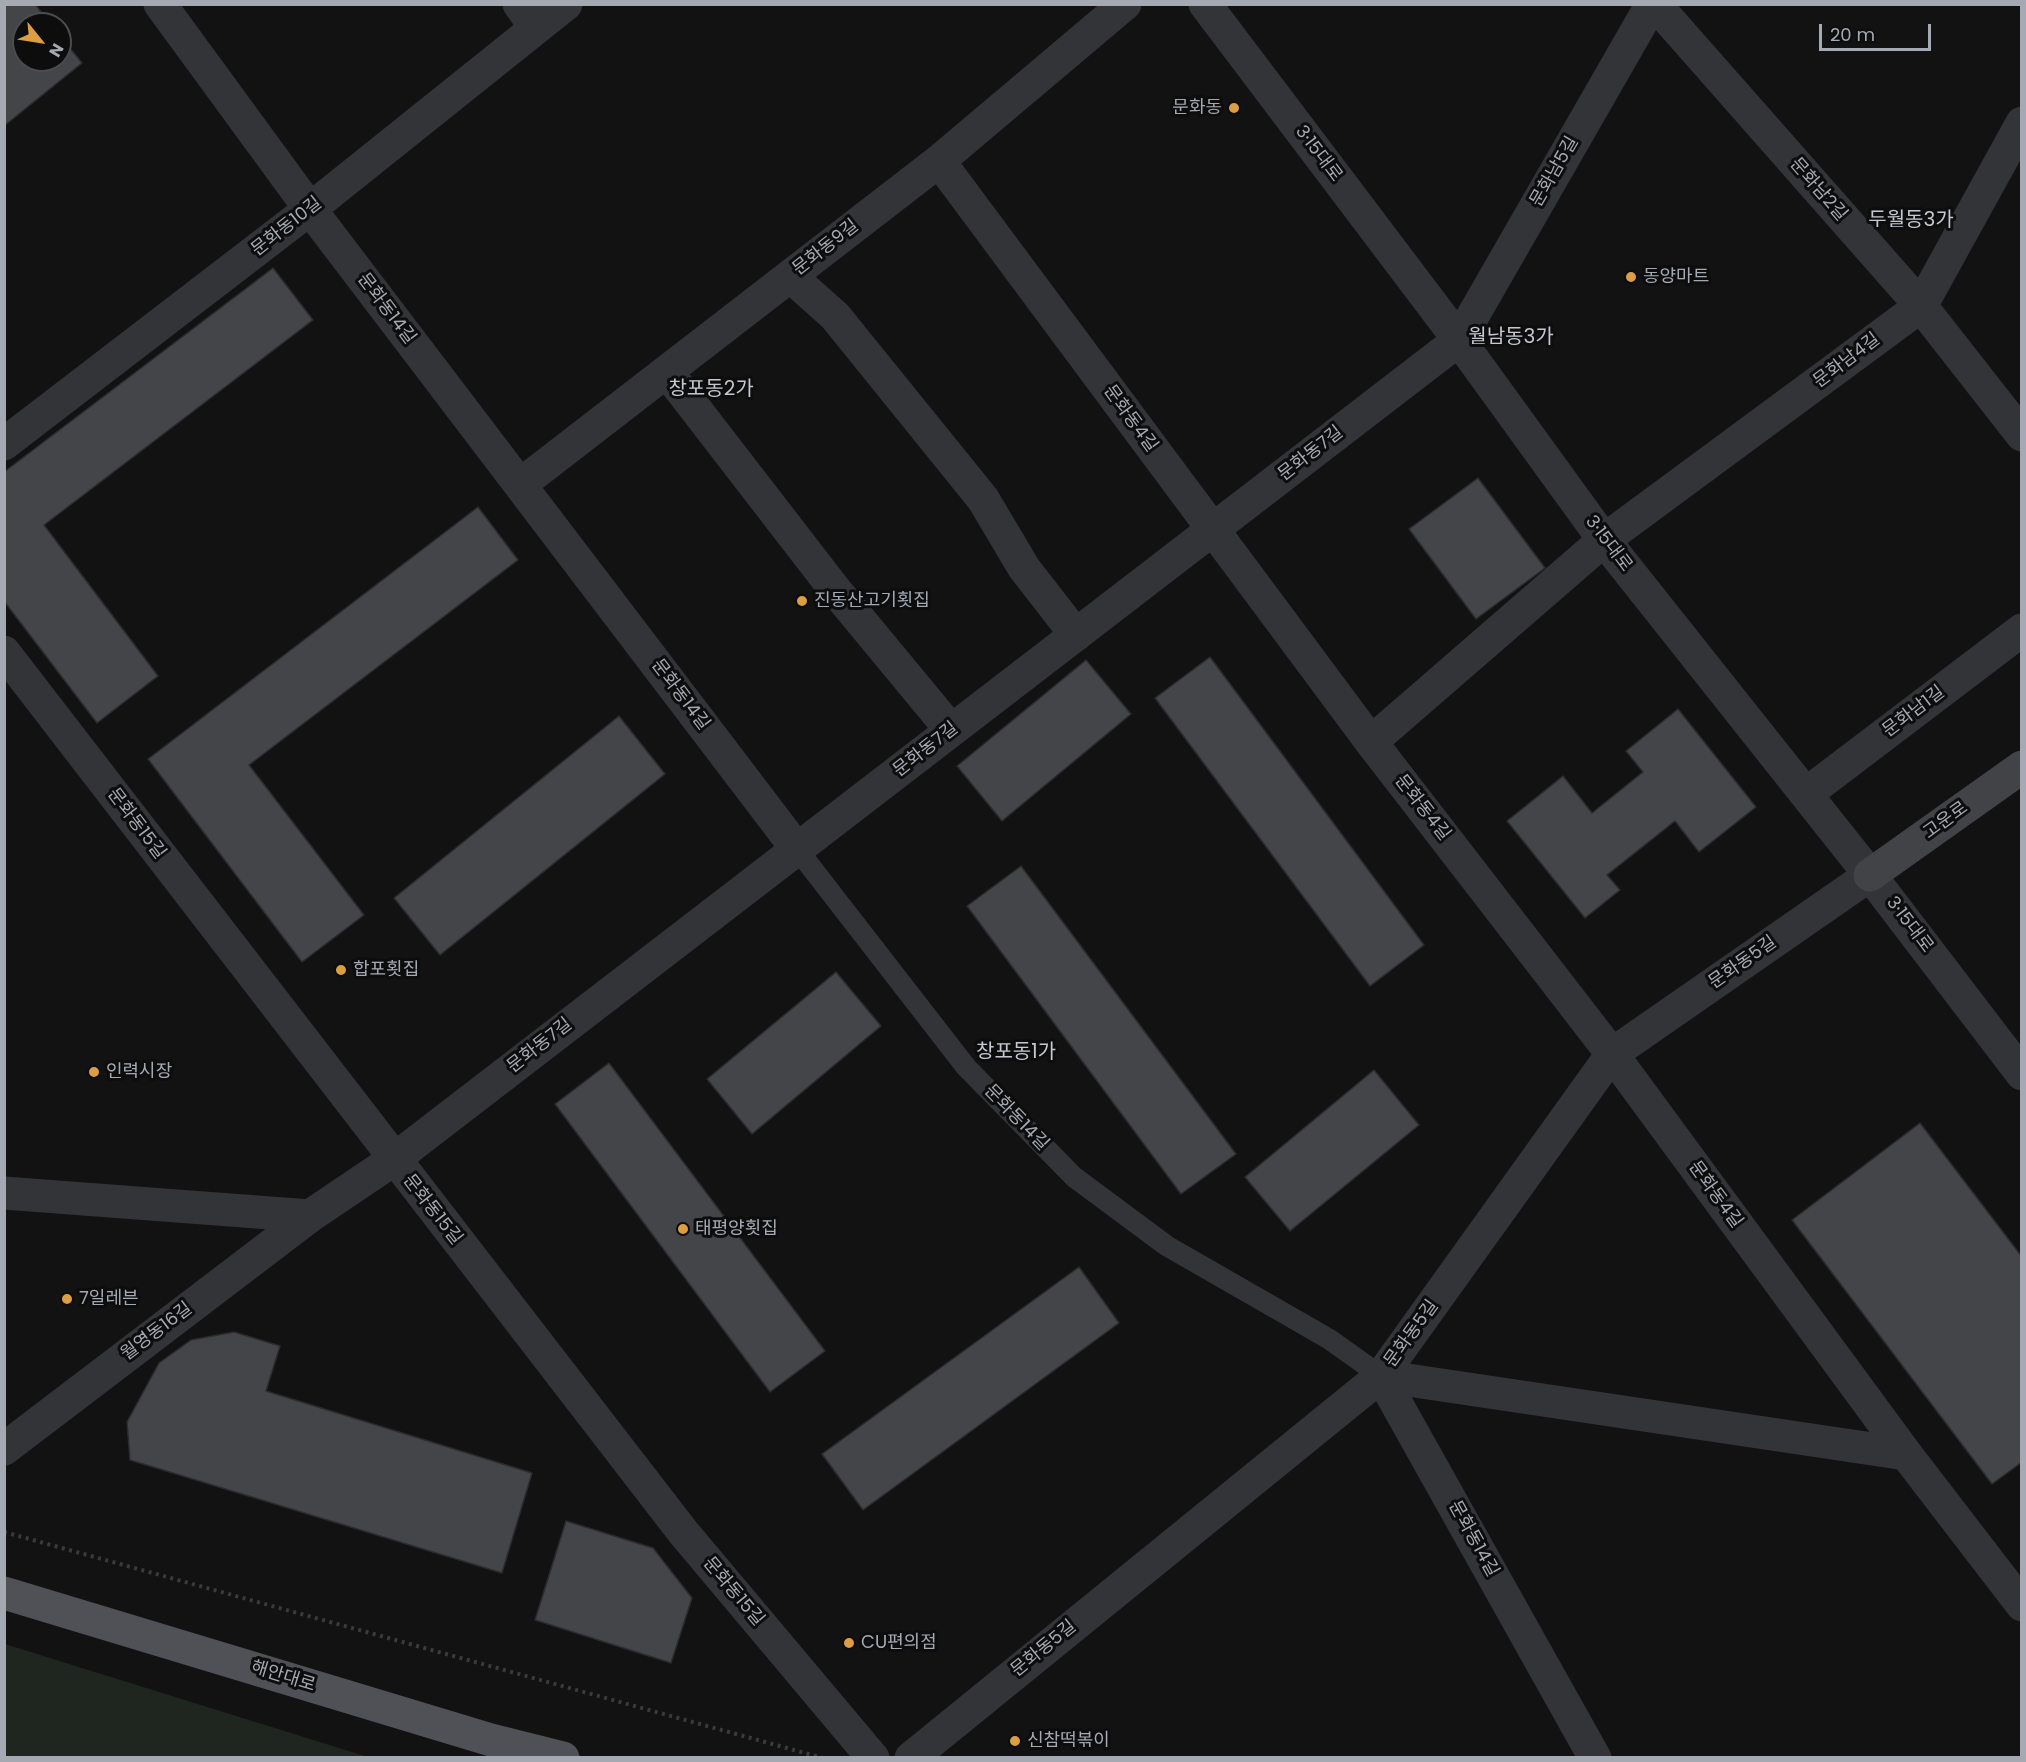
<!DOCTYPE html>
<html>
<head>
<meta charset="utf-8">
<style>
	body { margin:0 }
	#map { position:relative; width:2026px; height:1762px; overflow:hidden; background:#121213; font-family:Poppins,sans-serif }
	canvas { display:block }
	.frame { position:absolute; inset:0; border:6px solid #a5aab2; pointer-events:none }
	.north { position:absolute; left:12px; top:12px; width:60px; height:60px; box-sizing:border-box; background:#0d0d0e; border:2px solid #4a4c50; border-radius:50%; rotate:120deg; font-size:16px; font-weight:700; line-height:24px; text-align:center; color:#a5aab2 }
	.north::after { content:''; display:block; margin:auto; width:21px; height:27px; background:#dc9e41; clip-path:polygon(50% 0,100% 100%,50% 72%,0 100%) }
	.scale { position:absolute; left:1819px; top:24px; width:112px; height:27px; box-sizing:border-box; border:3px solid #a5aab2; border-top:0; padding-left:8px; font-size:18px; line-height:21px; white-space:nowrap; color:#a5aab2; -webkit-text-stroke:4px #0d0d0e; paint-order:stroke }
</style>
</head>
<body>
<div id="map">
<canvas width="2026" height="1762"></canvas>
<div class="frame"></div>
<div class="north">N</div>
<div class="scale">20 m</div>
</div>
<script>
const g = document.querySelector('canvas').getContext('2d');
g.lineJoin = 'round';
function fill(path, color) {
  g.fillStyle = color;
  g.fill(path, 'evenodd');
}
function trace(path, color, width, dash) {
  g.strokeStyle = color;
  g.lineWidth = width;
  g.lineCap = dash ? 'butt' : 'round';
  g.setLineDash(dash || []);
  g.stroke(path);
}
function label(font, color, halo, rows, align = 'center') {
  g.font = font + ' Poppins,"Noto Sans KR",sans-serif';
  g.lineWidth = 6;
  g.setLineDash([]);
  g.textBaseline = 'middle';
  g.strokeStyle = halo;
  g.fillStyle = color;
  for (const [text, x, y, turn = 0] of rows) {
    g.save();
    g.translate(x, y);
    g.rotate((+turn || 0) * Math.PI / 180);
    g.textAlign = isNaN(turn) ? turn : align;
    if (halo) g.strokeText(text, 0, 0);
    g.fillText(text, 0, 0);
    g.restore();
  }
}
fill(new Path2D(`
	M4,1644H5L368,1757H5Z`), '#1f251f');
const building = new Path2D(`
	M4,4H35L50,24H24V60H60V36L82,63L4,126Z
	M273,268L313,320L44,525L158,676L97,723L4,601V472Z
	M1478,478L1545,568L1476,619L1409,529Z
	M478,507L518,560L249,765L364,915L302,962L148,759Z
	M1210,657L1424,945L1370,986L1155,698Z
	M1086,660L1131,714L1002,821L957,766Z
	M1678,709L1756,807L1699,852L1675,821L1607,875L1620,890L1585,918L1507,821L1563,776L1592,813L1643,772L1626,751Z
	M619,716L665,774L440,955L394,898Z
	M1021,866L1236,1154L1181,1194L967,906Z
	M836,972L881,1026L752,1134L707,1079Z
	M609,1063L825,1351L770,1392L555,1104Z
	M1374,1070L1419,1125L1290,1231L1245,1177Z
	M1920,1123L2022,1257V1462L1992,1484L1792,1220Z
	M1079,1267L1119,1323L863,1510L822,1454Z
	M234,1332L280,1346L266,1391L532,1473L502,1573L130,1460L127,1422L159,1363L191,1340Z
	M566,1521L653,1548L692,1598L671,1663L535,1620Z`);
fill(building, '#444548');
trace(building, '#2c2c2f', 1.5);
trace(new Path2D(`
	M4,1532L823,1758`), '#393b3e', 4, [3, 4.5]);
trace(new Path2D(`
	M797,849L966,1067L1074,1177L1167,1246L1329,1339L1381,1376`), '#333438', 21);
trace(new Path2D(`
	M160,4L310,209L797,849
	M519,4L536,28
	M1205,4L1459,340L1604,540L1870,875L2022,1074
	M1655,4L1921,306L2022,435
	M939,161L1371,742L1612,1054L1906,1454L2022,1605
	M790,276L835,316L983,499L1024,568L1076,635
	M667,372L836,591L951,730
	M4,444L310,209L566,4
	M521,484L939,161L1125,4
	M4,652L683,1532L873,1758
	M1371,742L1604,540L1921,306L2022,123
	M1806,794L2022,630
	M4,1193L310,1216L393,1160L1459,340L1652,4
	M1381,1376L1906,1454
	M1381,1376L1595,1758
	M4,1449L310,1216
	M911,1758L1381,1376L1612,1054L1870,875`), '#333438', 33);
trace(new Path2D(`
	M1870,875L2022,767`), '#414347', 33);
trace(new Path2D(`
	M4,1593L491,1740L563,1758`), '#505156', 33);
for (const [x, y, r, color] of [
	[1234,108,6,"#dc9e41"],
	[1631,277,6,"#dc9e41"],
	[802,601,6,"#dc9e41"],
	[341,970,6,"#dc9e41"],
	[94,1072,6,"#dc9e41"],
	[683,1229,6,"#dc9e41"],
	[67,1299,6,"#dc9e41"],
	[849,1643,6,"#dc9e41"],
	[1015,1741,6,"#dc9e41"]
]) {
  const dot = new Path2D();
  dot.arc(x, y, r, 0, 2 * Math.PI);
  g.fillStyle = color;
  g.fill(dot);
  trace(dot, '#0d0d0e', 2);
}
label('18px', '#a5aab2', '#0d0d0e', [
	["문화동",1222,108,"right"],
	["동양마트",1643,277],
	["진동산고기횟집",814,601],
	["합포횟집",353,970],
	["인력시장",106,1072],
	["태평양횟집",695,1229],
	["7일레븐",79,1299],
	["CU편의점",861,1643],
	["신참떡볶이",1027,1741]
], 'left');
label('18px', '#a5aab2', '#0d0d0e', [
	["3·15대로",1318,154,53],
	["문화남5길",1555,172,-60],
	["문화남2길",1818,190,49],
	["문화동10길",287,227,-38],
	["문화동9길",826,248,-38],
	["문화동14길",386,309,53],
	["문화남4길",1847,361,-37],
	["문화동4길",1130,419,54],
	["문화동7길",1311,454,-38],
	["3·15대로",1608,544,53],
	["문화동14길",680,695,53],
	["문화남1길",1914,712,-37],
	["문화동7길",926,750,-38],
	["문화동4길",1422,808,52],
	["고운로",1946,821,-36],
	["문화동15길",136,824,53],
	["3·15대로",1909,925,53],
	["문화동5길",1743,963,-35],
	["문화동7길",540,1046,-38],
	["문화동14길",1016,1118,46],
	["문화동4길",1715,1195,54],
	["문화동15길",432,1210,52],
	["월영동16길",157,1332,-37],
	["문화동5길",1412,1334,-54],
	["문화동14길",1473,1539,61],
	["문화동15길",733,1592,50],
	["문화동5길",1044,1649,-39],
	["해안대로",283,1677,17]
]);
label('20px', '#c5c8cf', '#0d0d0e', [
	["두월동3가",1911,221],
	["월남동3가",1511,338],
	["창포동2가",711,390],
	["창포동1가",1016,1053]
]);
</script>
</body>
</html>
